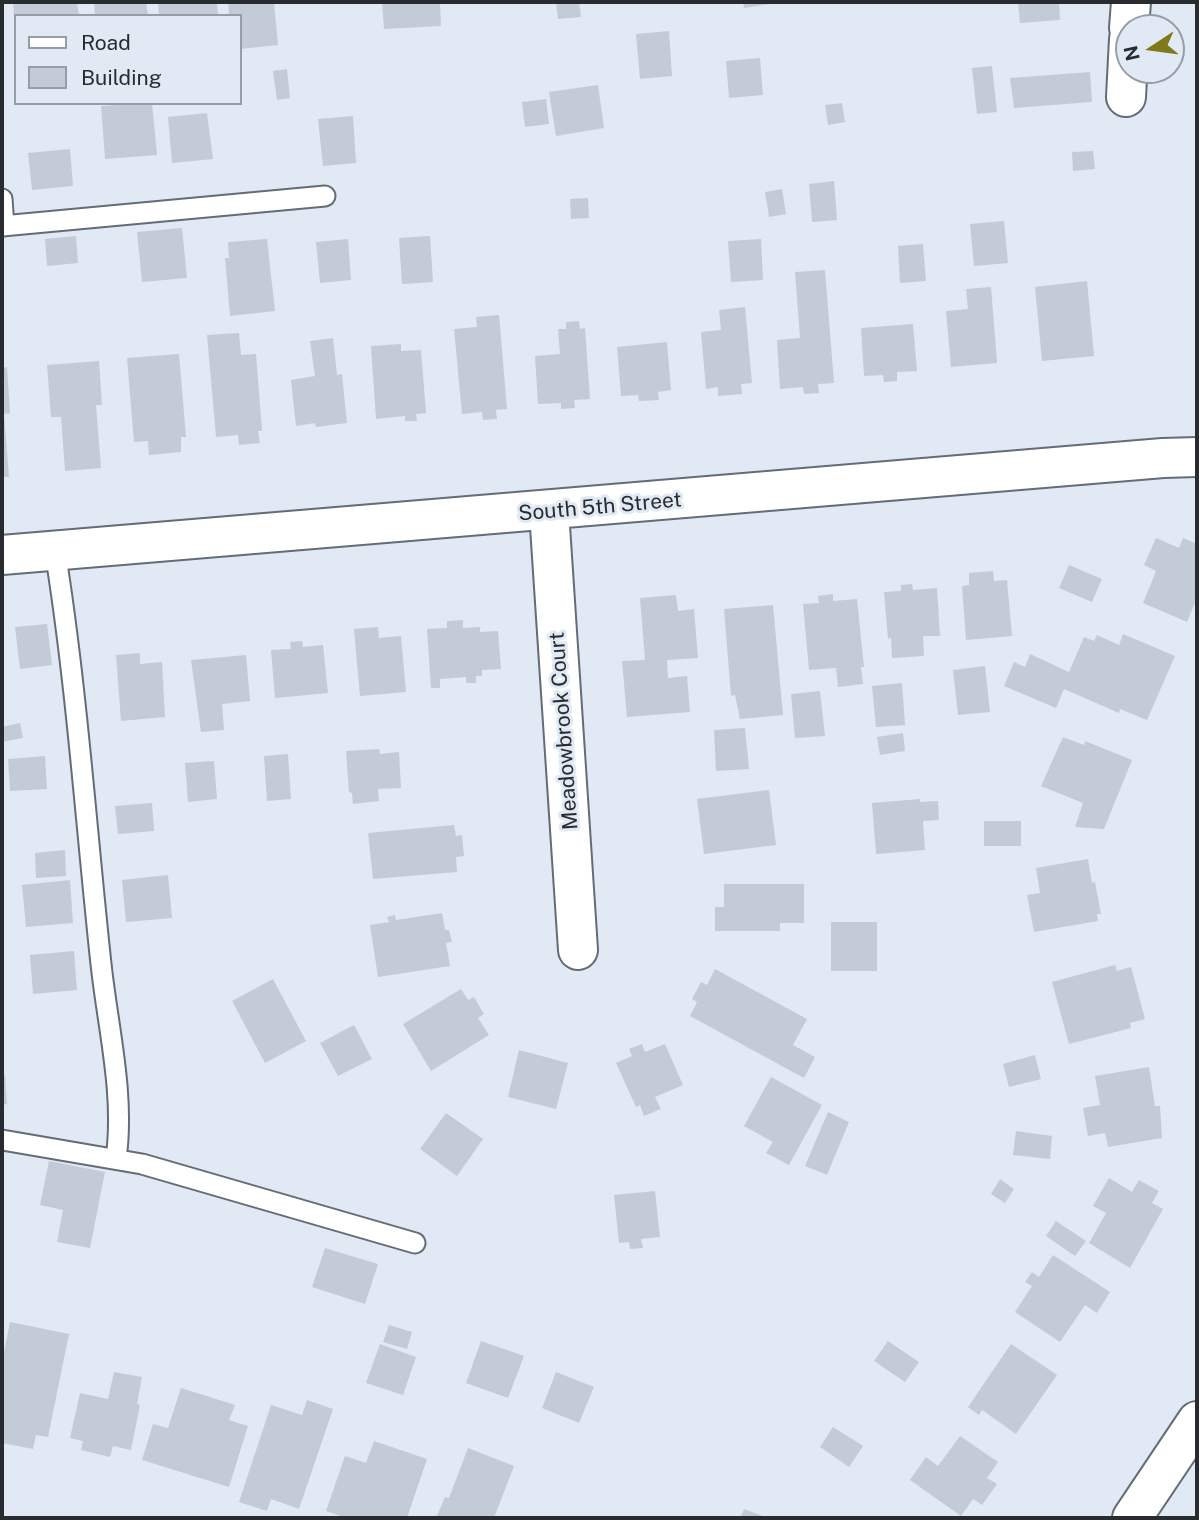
<!DOCTYPE html>
<html>
<head>
<meta charset="utf-8">
<style>
	body { margin:0 }
	#map { position:relative; width:1199px; height:1520px; overflow:hidden; background:#e0e9f4; font-family:"Public Sans",sans-serif }
	canvas { display:block }
	.frame { position:absolute; inset:0; border:4px solid #282b2f; pointer-events:none }
	.legend { position:absolute; left:14px; top:14px; width:228px; height:91px; box-sizing:border-box; background:#e0e9f4; border:2px solid #969da5; margin:0; padding:9px 12px; list-style:none; font-size:21px; color:#282b2f }
	.legend li { display:flex; align-items:center; gap:14px; height:35px }
	.legend b { width:35px; border:2px solid #969da5 }
	.north { position:absolute; left:1115px; top:14px; width:70px; height:70px; box-sizing:border-box; background:#e0e9f4; border:2px solid #969da5; border-radius:50%; rotate:257deg; font-size:19px; font-weight:700; line-height:28px; text-align:center; color:#282b2f }
	.north::after { content:''; display:block; margin:auto; width:24px; height:32px; background:#81771b; clip-path:polygon(50% 0,100% 100%,50% 72%,0 100%) }
</style>
</head>
<body>
<div id="map">
<canvas width="1199" height="1520"></canvas>
<div class="frame"></div>
<ul class="legend">
<li><b style="height:9px;background:#fff"></b>Road</li>
<li><b style="height:19px;background:#c3ccd6"></b>Building</li>
</ul>
<div class="north">N</div>
</div>
<script>
const g = document.querySelector('canvas').getContext('2d');
g.lineJoin = 'round';
function fill(path, color) {
  g.fillStyle = color;
  g.fill(path, 'evenodd');
}
function trace(path, color, width, dash) {
  g.strokeStyle = color;
  g.lineWidth = width;
  g.lineCap = dash ? 'butt' : 'round';
  g.setLineDash(dash || []);
  g.stroke(path);
}
function label(font, color, halo, rows, align = 'center') {
  g.font = font + ' "Public Sans",sans-serif';
  g.lineWidth = 6;
  g.setLineDash([]);
  g.textBaseline = 'middle';
  g.strokeStyle = halo;
  g.fillStyle = color;
  for (const [text, x, y, turn = 0] of rows) {
    g.save();
    g.translate(x, y);
    g.rotate((+turn || 0) * Math.PI / 180);
    g.textAlign = isNaN(turn) ? turn : align;
    if (halo) g.strokeText(text, 0, 0);
    g.fillText(text, 0, 0);
    g.restore();
  }
}
fill(new Path2D(`
	M13,2H77L79,16H14Z
	M94,2H146L148,16H95Z
	M158,2H217L218,16H159Z
	M228,2H274L278,45L240,49V16H229Z
	M382,2H440L441,26L384,29Z
	M556,2H579L581,17L558,19Z
	M743,2H776V3L744,8Z
	M1018,2H1059L1060,20L1020,23Z
	M669,31L672,76L640,79L636,34Z
	M760,58L763,95L729,98L726,61Z
	M992,66L997,112L977,114L972,68Z
	M287,69L290,98L277,100L273,71Z
	M1090,72L1092,102L1014,108L1010,78Z
	M598,85L604,128L556,136L549,92Z
	M546,99L549,124L525,127L522,102Z
	M152,103L157,155L105,159L101,106Z
	M842,103L845,122L828,125L825,105Z
	M207,113L213,159L172,163L168,117Z
	M353,116L356,163L323,166L318,119Z
	M70,149L73,186L32,190L28,153Z
	M1093,151L1095,169L1073,171L1072,152Z
	M834,181L837,220L812,222L809,184Z
	M782,189L786,214L769,217L765,192Z
	M588,198L589,218L571,219L570,199Z
	M1004,221L1008,263L974,266L970,224Z
	M182,228L187,278L142,282L137,232Z
	M76,236L78,263L47,266L45,239Z
	M430,236L433,282L402,284L399,238Z
	M267,239L275,311L230,316L225,258H229L228,242Z
	M348,239L351,280L320,283L316,242Z
	M761,239L763,280L731,282L728,241Z
	M923,244L926,281L900,283L898,246Z
	M825,270L834,383L818,384L819,393L804,394L803,387L780,389L777,340L800,338L795,272Z
	M1087,281L1094,356L1042,361L1035,287Z
	M991,287L997,363L951,367L946,311L968,309L966,289Z
	M745,307L752,383L741,384L742,394L718,396V387L706,389L701,332L721,330L719,310Z
	M499,315L507,409L496,410L497,419L483,420L482,412L462,414L454,329L477,327L476,317Z
	M579,321L580,329L585,328L590,399L574,400L575,408L561,409V403L538,404L535,356L560,354L558,329H566V322Z
	M913,324L917,371L897,372V381L884,382L883,375L864,376L861,328Z
	M239,333L241,355L256,354L262,431H258L260,443L239,445L238,435L216,437L207,335Z
	M333,338L337,375L342,374L347,423L316,427L315,423L296,426L291,380L315,376L310,341Z
	M667,342L671,390L658,392L659,400L639,401L638,395L621,396L617,347Z
	M401,344V351L421,350L426,413L416,414L417,421H405V416L376,419L371,346Z
	M179,354L186,437H181V452L149,455L148,441L134,442L127,358Z
	M99,361L102,405H96L101,468L65,471L61,417H51L47,365Z
	M7,367L10,413L4,414L9,477H2V368Z
	M1156,538L1179,548L1183,538L1197,544V598L1187,622L1143,603L1156,571L1144,565Z
	M1069,565L1102,579L1092,602L1059,588Z
	M993,571L994,581L1007,580L1012,636L966,640L962,586L969,585V573Z
	M912,584L913,590L937,588L940,636H923L924,656L892,658L891,638L888,639L884,592L901,591V585Z
	M833,594V601L857,599L864,667H861L863,684L838,687L836,668L809,670L803,604L819,603L818,596Z
	M676,595L678,611L694,609L698,658L667,660L668,678L687,676L690,712L627,717L622,661L645,660L640,598Z
	M773,605L783,715L740,719L735,695L731,696L724,609Z
	M463,620V628L480,627V632L498,631L501,669L482,670V676H476V683H466V677L440,679V688H431L427,629L447,628V621Z
	M47,624L52,665L20,669L15,627Z
	M378,627L379,638L401,636L406,692L360,696L354,629Z
	M1123,634L1175,656L1147,720L1120,709L1119,713L1064,689L1056,708L1004,686L1014,662L1025,667L1030,654L1069,672L1084,637L1094,641L1097,635L1119,645Z
	M302,641L303,647L323,645L328,693L275,698L271,650L291,649L290,642Z
	M140,653V664L162,662L165,717L121,721L116,655Z
	M246,655L250,701L222,704L224,730L201,732L191,660Z
	M985,666L990,712L958,715L953,670Z
	M902,683L905,725L876,727L872,686Z
	M820,691L825,736L795,738L791,694Z
	M20,723L23,738L2,742V727Z
	M745,728L749,769L716,771L714,730Z
	M903,733L905,751L880,755L877,737Z
	M1063,737L1084,745L1085,741L1132,760L1104,829L1075,827L1083,803L1041,786Z
	M379,749L380,754L399,752L401,788L378,789L379,801L353,804L352,793L349,792L346,751Z
	M288,754L291,799L267,801L264,756Z
	M45,756L47,789L10,791L8,759Z
	M214,761L217,799L188,802L185,763Z
	M769,790L776,845L704,854L697,799Z
	M920,799V802L938,801L939,820L923,821L925,850L876,854L872,803Z
	M152,803L154,831L118,834L115,806Z
	M984,821H1021V846H984Z
	M454,825L456,836L462,835L464,856L456,857L457,872L373,879L368,833Z
	M65,850L66,876L36,878L35,853Z
	M1088,859L1092,883L1095,882L1101,914H1097L1098,921L1034,932L1027,895L1040,893L1036,868Z
	M168,875L172,918L126,922L122,880Z
	M70,880L73,923L26,927L22,885Z
	M724,884H804V923H780V931H715V907H724Z
	M442,913L445,930H449L452,942L446,943L450,966L378,977L370,925L389,922L387,917L395,915L396,920Z
	M831,922H877V971H831Z
	M74,951L77,990L33,994L30,955Z
	M1115,965L1117,971L1131,967L1145,1019L1130,1023L1131,1028L1069,1044L1052,982Z
	M715,969L807,1019L793,1045L815,1057L804,1078L690,1016L697,1002L692,999L701,982L707,985Z
	M273,979L306,1041L265,1063L232,1001Z
	M461,989L468,1000L474,997L484,1014L478,1018L489,1035L431,1071L403,1024Z
	M354,1025L372,1059L338,1076L320,1043Z
	M642,1044L645,1052L665,1044L683,1085L655,1097L661,1109L644,1116L640,1105L636,1107L616,1063L632,1056L629,1049Z
	M519,1050L568,1063L556,1109L508,1097Z
	M1035,1055L1041,1079L1009,1087L1003,1064Z
	M1149,1067L1155,1106H1160L1162,1138L1108,1147L1105,1133L1088,1136L1083,1108L1100,1105L1095,1076Z
	M2,1075H5L7,1104L2,1105Z
	M771,1077L822,1105L789,1165L766,1153L773,1142L744,1126Z
	M828,1112L849,1122L827,1175L805,1166Z
	M446,1113L483,1139L457,1176L420,1149Z
	M1016,1131L1052,1136L1050,1159L1013,1155Z
	M49,1161L105,1172L90,1248L57,1242L63,1210L40,1205Z
	M1109,1178L1132,1192L1139,1180L1159,1191L1152,1203L1163,1209L1130,1268L1089,1243L1106,1213L1093,1206Z
	M1000,1179L1014,1189L1005,1203L991,1194Z
	M655,1191L660,1237L641,1239L643,1248L630,1249L629,1242L619,1243L614,1195Z
	M1056,1221L1086,1241L1075,1256L1046,1236Z
	M325,1248L378,1264L365,1304L312,1287Z
	M1053,1255L1110,1292L1097,1313L1085,1305L1060,1342L1015,1312L1032,1286L1025,1282L1032,1272L1039,1277Z
	M10,1322L69,1334L48,1437L36,1435L33,1449L2,1443V1362Z
	M389,1325L412,1332L407,1349L383,1342Z
	M481,1341L524,1356L508,1398L466,1383Z
	M888,1341L919,1362L905,1382L874,1361Z
	M380,1344L416,1357L403,1395L366,1383Z
	M1011,1344L1057,1375L1016,1434L982,1410L979,1415L968,1407Z
	M114,1372L142,1377L137,1404L140,1405L131,1450L113,1446L110,1457L81,1450L83,1441L70,1438L80,1393L108,1399Z
	M556,1372L594,1387L579,1423L542,1408Z
	M181,1388L235,1405L229,1420L248,1426L229,1487L142,1460L153,1424L168,1428Z
	M307,1400L333,1409L299,1509L271,1499L267,1511L239,1502L271,1405L302,1415Z
	M833,1427L863,1446L849,1467L820,1447Z
	M960,1436L998,1462L987,1478L997,1484L982,1505L973,1499L961,1516L910,1480L926,1457L938,1466Z
	M374,1441L427,1459L407,1518H346L326,1511L345,1456L366,1463Z
	M468,1448L514,1466L494,1518H436L445,1497L449,1498Z
	M744,1509L768,1518H740Z`), '#c3ccd6');
const service = new Path2D(`
	M2,199L4,226
	M2,226L325,196
	M55,551C77,688 86,826 101,964C108,1029 125,1094 116,1159
	M2,1140L142,1164L415,1243`);
const minor = new Path2D(`
	M1129,28L1131,2
	M1126,97L1129,39
	M549,511L578,950
	M2,555L1163,458L1197,457
	M1132,1518L1197,1421`);
trace(service, '#646c75', 23);
trace(minor, '#646c75', 42);
trace(service, '#fff', 19);
trace(minor, '#fff', 38);
label('21px', '#282b2f', '#e0e9f4', [
	["South 5th Street",600,507,-5],
	["Meadowbrook Court",564,731,-94]
]);
</script>
</body>
</html>
